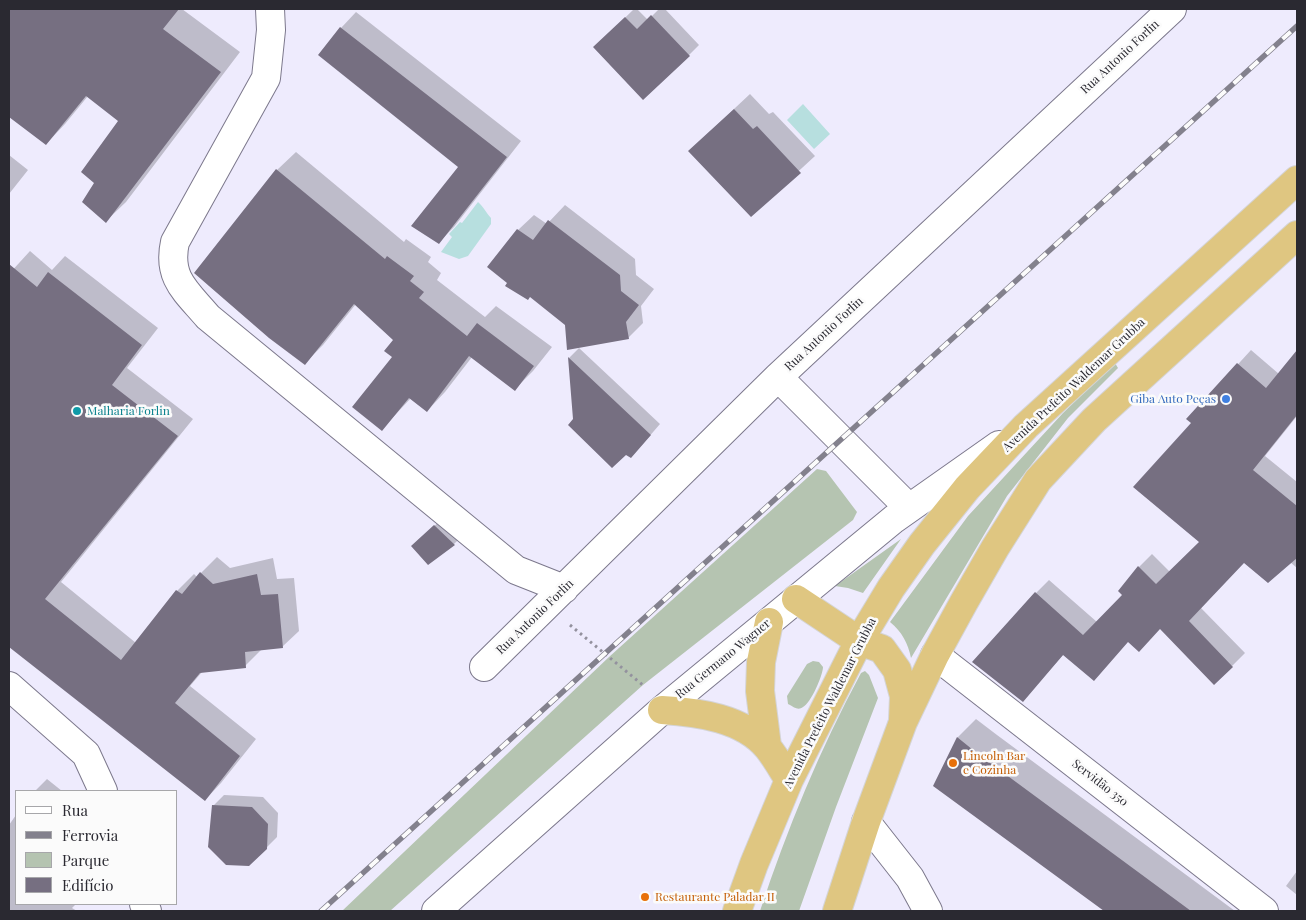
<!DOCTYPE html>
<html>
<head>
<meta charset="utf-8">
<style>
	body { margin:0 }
	#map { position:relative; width:1306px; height:920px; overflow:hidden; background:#eeebfd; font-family:"Playfair Display",serif }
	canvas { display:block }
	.frame { position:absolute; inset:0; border:10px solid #2a2931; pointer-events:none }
	.legend { position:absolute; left:15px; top:790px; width:162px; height:115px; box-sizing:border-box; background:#fbfbfb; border:1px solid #a7a7aa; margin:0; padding:6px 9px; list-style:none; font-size:15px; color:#2a2931 }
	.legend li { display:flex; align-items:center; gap:10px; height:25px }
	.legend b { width:25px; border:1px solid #a7a7aa }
</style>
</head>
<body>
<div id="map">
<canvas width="1306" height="920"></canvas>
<div class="frame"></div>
<ul class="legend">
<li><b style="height:6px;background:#fff"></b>Rua</li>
<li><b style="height:6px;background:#83818d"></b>Ferrovia</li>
<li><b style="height:14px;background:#b5c4b1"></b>Parque</li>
<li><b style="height:14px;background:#766f81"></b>Edifício</li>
</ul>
</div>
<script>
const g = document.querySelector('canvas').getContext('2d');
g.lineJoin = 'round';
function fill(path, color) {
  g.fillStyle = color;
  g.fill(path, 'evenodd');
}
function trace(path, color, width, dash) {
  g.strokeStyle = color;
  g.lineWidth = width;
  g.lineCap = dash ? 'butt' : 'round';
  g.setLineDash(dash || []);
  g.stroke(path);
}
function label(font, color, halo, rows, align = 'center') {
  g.font = font + ' "Playfair Display",serif';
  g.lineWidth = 5;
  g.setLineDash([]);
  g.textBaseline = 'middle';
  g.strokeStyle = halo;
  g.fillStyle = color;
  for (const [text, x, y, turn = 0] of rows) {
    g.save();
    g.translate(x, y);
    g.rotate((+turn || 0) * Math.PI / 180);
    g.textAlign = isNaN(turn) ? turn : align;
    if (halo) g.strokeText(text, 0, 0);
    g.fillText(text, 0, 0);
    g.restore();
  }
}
fill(new Path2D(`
	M1115,363L1118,368L1068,418L1007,496L911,658C908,643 902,632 890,622L968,516L1063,413Z
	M817,469L826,471L857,512L853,520L643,685L390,911H342L609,657Z
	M901,539L863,593L848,588L835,586Z
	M813,661L819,662L823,667C823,675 811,703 803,707C798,711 794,707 788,704L787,696L807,664Z
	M865,671L869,675L878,698L836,807L799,911H760C787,829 820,749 861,673Z`), '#b5c4b1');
fill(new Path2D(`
	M803,104L830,134L814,149L787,120Z
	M478,202C484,207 486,213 491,218V224L468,256L459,259L441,252L452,237L449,234L460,222L462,223Z`), '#b7dfdf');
fill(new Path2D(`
	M9,9H182L240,52L126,202L106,221L96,183L120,121L88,96L65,124L46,144L9,115Z
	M634,9H637L648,20L659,9H665L699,45L689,55L595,47Z
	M356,12L521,141L454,227L439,242L459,167L341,28Z
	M750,94L769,114L773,112L815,156L751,215L689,151Z
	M296,152L404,242L406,239L431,257L428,262L441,273L437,280L485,317L496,306L552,347L533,371L515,389L472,357L445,392L427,411L411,398L382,429L395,340L356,304L323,345L305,363L196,273L277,170Z
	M9,155L28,170L9,194Z
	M565,205L635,259L636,275L654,289L641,306L643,323L628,338L567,325L518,230L534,215L547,224Z
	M30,251L52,270L65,256L158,328L127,368L193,419L61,582L136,643L177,591L194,574L197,577L217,557L230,568L273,558L277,579L294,578L299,631L282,647L261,650L245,666L202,672L190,686L256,739L221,783L205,800L9,645V274Z
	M579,348L660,424L641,446L574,420L569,358Z
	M1251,350L1279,374L1297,354V416L1265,456L1297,482V568L1290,562L1244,561L1201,608L1245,653L1232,666L1160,628L1064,654L1022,701L1036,593L1049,580L1097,622L1124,595L1139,567L1152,554L1170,572L1201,542L1193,422L1188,419Z
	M440,521L459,539L454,544L417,541Z
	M976,719L997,735L1235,911H1107L935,786L958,737Z
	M47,779L62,791H35Z
	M224,795L263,797L278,813L277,837L266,848L213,806Z
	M16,815V904H76L72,908L77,911H9V825Z
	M1297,871V895L1286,886Z`), '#0003');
fill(new Path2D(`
	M9,9H179L163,29L221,72L106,223L82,202L94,183L81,172L118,121L86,96L46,145L9,117Z
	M651,15L690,56L643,100L593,47L625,17L637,29Z
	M340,27L507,157L439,244L411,226L458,167L318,55Z
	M734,109L753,129L757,126L801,173L751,217L688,151Z
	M276,169L385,259L387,256L414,276L410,281L424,292L419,298L467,336L477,323L534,366L515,391L469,356L427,412L409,398L382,431L352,407L392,357L384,351L393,340L354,304L305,365L269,338L194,273Z
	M548,220L620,275L621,291L639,305L626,322L629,339L567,350L565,325L530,297L528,300L505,286L507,283L487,267L517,229L533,240Z
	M9,264L37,287L48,272L142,345L112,385L178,436L45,599L121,660L176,590L182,594L200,572L213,584L257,574L261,595L278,594L283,648L245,652L246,668L200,673L175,703L240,756L205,801L9,647Z
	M1297,350V415L1253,470L1297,506V558L1268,583L1244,563L1189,621L1233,667L1214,685L1160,629L1139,652L1128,642L1094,681L1063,655L1023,702L972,662L1035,592L1083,635L1122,595L1118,591L1138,566L1156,584L1199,542L1133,487L1191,423L1186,419L1237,363L1266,388Z
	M568,357L651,435L631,458L626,455L612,468L568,425L573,419Z
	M434,525L455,545L428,565L411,546Z
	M957,737L978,754L1191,911H1104L933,786Z
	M212,805L252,807L268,824L267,849L249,866L226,865L208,847Z`), '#766f81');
const minor = new Path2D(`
	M270,9L271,30L266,78L175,242C167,278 186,291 208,317L516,570L564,589
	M778,377L909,508
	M935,655L1264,911
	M484,667L778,377L1172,9
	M9,686L86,754L103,791
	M866,822L910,878L928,911
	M144,904L147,911
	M436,911L662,710L894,519L999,445`);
const highway = new Path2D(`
	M796,599L859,641L882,649L897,670L904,696L903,720
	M662,710C697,712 744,718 768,748C776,758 782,769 789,780
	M767,746L760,691L761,662L769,622
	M737,911L754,864L789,780L859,641L891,588L922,544L967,488L1026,426L1297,180
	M837,911L866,822L903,722L935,655L964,602L995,548L1038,480L1094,420L1297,235`);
trace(minor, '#7c788c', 30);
trace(highway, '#d4d4d6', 30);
trace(new Path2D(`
	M570,625L644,686`), '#93919e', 3, [2.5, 4]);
trace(minor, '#fff', 28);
trace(highway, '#dfc681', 28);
const rail = new Path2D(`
	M321,911L1297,26`);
trace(rail, '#83818d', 5.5);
trace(rail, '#fbfbfb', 4, [11]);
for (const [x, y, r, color] of [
	[1226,399,5,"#3f7fe0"],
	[77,411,5,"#0f9aa8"],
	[953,763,5,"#e8710a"],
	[645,897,5,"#e8710a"]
]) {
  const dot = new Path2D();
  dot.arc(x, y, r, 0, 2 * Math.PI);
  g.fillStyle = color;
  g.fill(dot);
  trace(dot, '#fbfbfb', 2);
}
label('12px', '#2a2931', '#fbfbfb', [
	["Rua Antonio Forlin",1120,57,-43],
	["Rua Antonio Forlin",824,334,-43],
	["Avenida Prefeito Waldemar Grubba",1074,385,-43],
	["Rua Antonio Forlin",535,617,-44],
	["Rua Germano Wagner",723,659,-39],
	["Avenida Prefeito Waldemar Grubba",830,703,-63],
	["Servidão 350",1100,783,38]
]);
label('12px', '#366cbe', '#fbfbfb', [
	["Giba Auto Peças",1216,399]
], 'right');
label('12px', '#0d838f', '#fbfbfb', [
	["Malharia Forlin",87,411]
], 'left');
label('12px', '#c56008', '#fbfbfb', [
	["Lincoln Bar",963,756],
	["e Cozinha",963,770],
	["Restaurante Paladar II",655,897]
], 'left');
</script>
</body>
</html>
